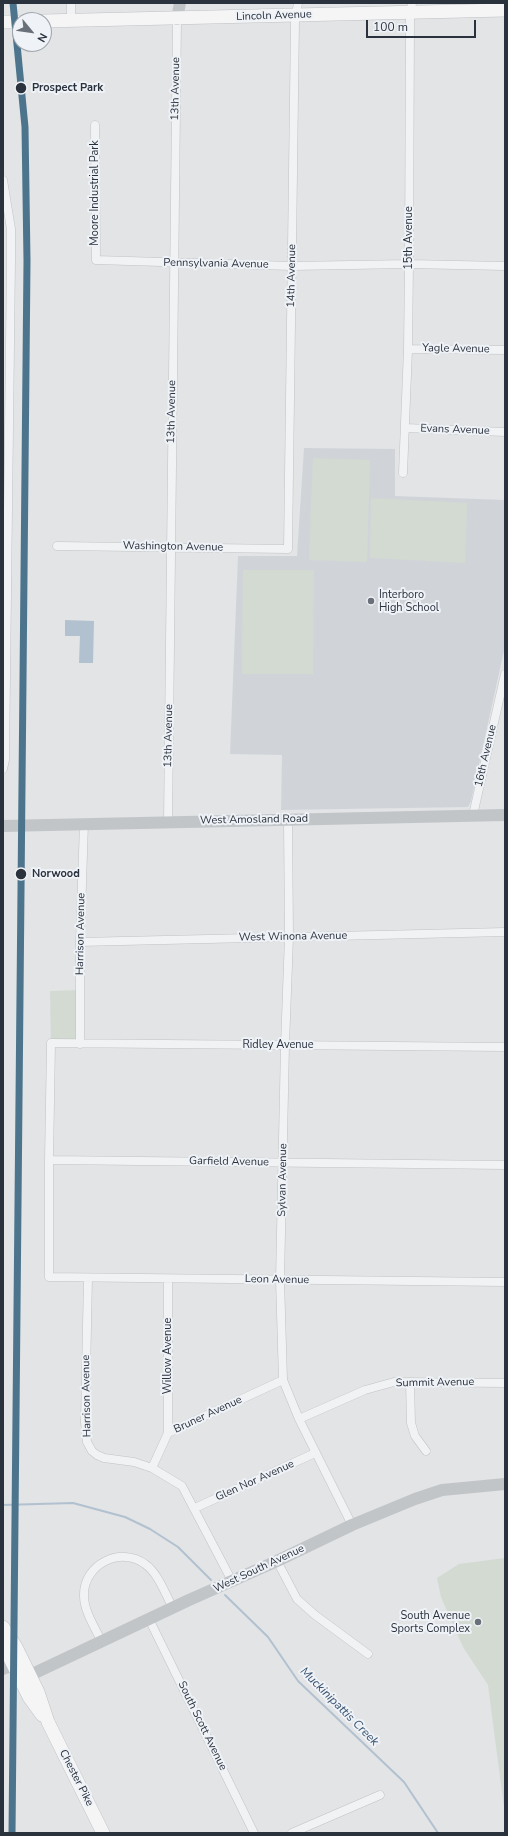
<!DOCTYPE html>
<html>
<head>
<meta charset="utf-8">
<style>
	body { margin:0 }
	#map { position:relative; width:508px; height:1836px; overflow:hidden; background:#e2e4e6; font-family:"Nunito Sans",sans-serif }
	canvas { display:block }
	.frame { position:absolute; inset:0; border:4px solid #2a323e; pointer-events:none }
	.north { position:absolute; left:12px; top:12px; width:40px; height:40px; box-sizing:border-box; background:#eff2f6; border:1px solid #a0a5ac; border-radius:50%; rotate:119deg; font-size:11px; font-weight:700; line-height:16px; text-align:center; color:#2a323e }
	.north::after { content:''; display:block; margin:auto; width:14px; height:18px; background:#6a7079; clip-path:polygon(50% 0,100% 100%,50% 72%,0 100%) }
	.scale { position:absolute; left:366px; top:20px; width:110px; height:18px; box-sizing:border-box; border:2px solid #2a323e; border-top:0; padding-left:5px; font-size:12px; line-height:14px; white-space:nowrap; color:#2a323e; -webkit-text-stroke:3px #eff2f6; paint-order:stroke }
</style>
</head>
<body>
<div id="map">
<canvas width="508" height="1836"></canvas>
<div class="frame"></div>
<div class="north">N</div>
<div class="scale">100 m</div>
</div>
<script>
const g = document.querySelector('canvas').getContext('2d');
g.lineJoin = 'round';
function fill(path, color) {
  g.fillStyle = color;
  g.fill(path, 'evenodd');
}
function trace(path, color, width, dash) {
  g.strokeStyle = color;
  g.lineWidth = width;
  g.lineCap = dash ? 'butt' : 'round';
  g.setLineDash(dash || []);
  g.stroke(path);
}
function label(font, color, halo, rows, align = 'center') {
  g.font = font + ' "Nunito Sans",sans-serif';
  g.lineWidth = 4;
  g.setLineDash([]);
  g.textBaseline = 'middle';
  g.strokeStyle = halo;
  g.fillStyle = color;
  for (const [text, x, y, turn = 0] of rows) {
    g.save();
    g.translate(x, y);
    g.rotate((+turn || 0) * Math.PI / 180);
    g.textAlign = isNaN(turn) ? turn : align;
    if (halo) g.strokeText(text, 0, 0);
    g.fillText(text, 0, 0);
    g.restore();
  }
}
fill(new Path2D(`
	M304,448L395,449V496L505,500V646L471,801L468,807L281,810L282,755L230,754L238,556H297Z`), '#d0d4d9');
fill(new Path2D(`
	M313,458L370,460L367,562L309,560Z
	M371,498L467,503L465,563L370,558Z
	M243,570H314L313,674H242Z
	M80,990V1044L51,1043L50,991Z
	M505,1558V1815L488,1685L463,1647L441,1597L437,1578L459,1564Z`), '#d3dad2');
fill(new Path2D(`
	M65,620L94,621L93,663H79L80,636H65Z`), '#b2c1cf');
trace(new Path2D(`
	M3,1505L73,1503L125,1517L150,1529L178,1547L211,1580
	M225,1595L268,1637L298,1681L404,1782L438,1833`), '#b2c1cf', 2);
const street = new Path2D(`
	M71,3V21
	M95,125L96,260L292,266L409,264L505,266
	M3,180L11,229V260L5,760L3,769
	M408,349L505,350
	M405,428L505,432
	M403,473L408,349L409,264L410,19L412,3
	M57,546L288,549L295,21L298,3
	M473,815L505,674
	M288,820L289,937L285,1045L280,1280L283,1380L299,1419L352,1525
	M168,822L177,19
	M80,942L505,932
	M80,1044V942L84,824
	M505,1047L51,1043L49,1160V1277L505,1282
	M49,1160L505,1165
	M88,1278L85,1422L87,1442L92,1451L97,1455L104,1458L134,1462L152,1468L182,1486L232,1581
	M410,1382L411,1423L415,1436L426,1451
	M299,1419L365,1390L394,1382L505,1383
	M168,1433V1279
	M152,1468L168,1433L283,1380
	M195,1508L315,1453
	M277,1561L297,1599L315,1615L368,1654
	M149,1619L254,1833
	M102,1642C95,1628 84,1611 84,1596C83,1564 121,1546 145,1564C159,1574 165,1594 173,1608
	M292,1833L380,1795`);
const primary = new Path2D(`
	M44,21L505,10
	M3,22H20
	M3,1627L16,1647L38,1692L48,1722L103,1833
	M3,1644L29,1697L42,1715`);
trace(street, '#c0c2c4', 9);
trace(primary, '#bec1c4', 14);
trace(street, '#f1f2f3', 8);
trace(new Path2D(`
	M177,19L180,3
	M3,826L505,815
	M3,1669L22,1661
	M22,1679L189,1600L277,1561L352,1525L415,1499L442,1490L505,1484`), '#c2c5c8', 12);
trace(primary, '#f5f5f6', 13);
trace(new Path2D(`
	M12,1833L27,261L25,127L13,3`), '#4c748c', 7);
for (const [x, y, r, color] of [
	[21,88,6,"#2a323e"],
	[371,601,4,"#6a7079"],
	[21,874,6,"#2a323e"],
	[478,1622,4,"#6a7079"]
]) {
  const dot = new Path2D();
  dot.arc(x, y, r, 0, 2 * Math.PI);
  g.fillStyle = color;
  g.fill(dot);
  trace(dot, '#eff2f6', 1.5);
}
label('11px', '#2a323e', '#eff2f6', [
	["Lincoln Avenue",274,16,-2],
	["13th Avenue",176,89,-89],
	["Moore Industrial Park",95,193,-90],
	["15th Avenue",409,238,-90],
	["Pennsylvania Avenue",216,264,1],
	["14th Avenue",292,276,-89],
	["Yagle Avenue",456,349,1],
	["13th Avenue",172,412,-89],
	["Evans Avenue",455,430,2],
	["Washington Avenue",173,547,1],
	["13th Avenue",169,736,-89],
	["16th Avenue",486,756,-77],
	["West Amosland Road",254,820,-1],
	["Harrison Avenue",81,934,-89],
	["West Winona Avenue",293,937,-1],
	["Ridley Avenue",278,1045],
	["Garfield Avenue",229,1162,1],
	["Sylvan Avenue",283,1180,-89],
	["Leon Avenue",277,1280,1],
	["Willow Avenue",168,1356,-90],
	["Summit Avenue",435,1383,-1],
	["Harrison Avenue",87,1396,-91],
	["Bruner Avenue",208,1415,-25],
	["Glen Nor Avenue",255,1481,-24],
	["West South Avenue",259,1569,-25],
	["South Scott Avenue",202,1726,64],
	["Chester Pike",76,1778,63]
]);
label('bold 11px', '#2a323e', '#eff2f6', [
	["Prospect Park",32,88],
	["Norwood",32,874]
], 'left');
label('11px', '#2a323e', '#eff2f6', [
	["Interboro",379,595],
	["High School",379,608],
	["South Avenue",470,1616,"right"],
	["Sports Complex",470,1629,"right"]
], 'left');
label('italic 12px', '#37526f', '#eff2f6', [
	["Muckinipattis Creek",339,1707,45]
]);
</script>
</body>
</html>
